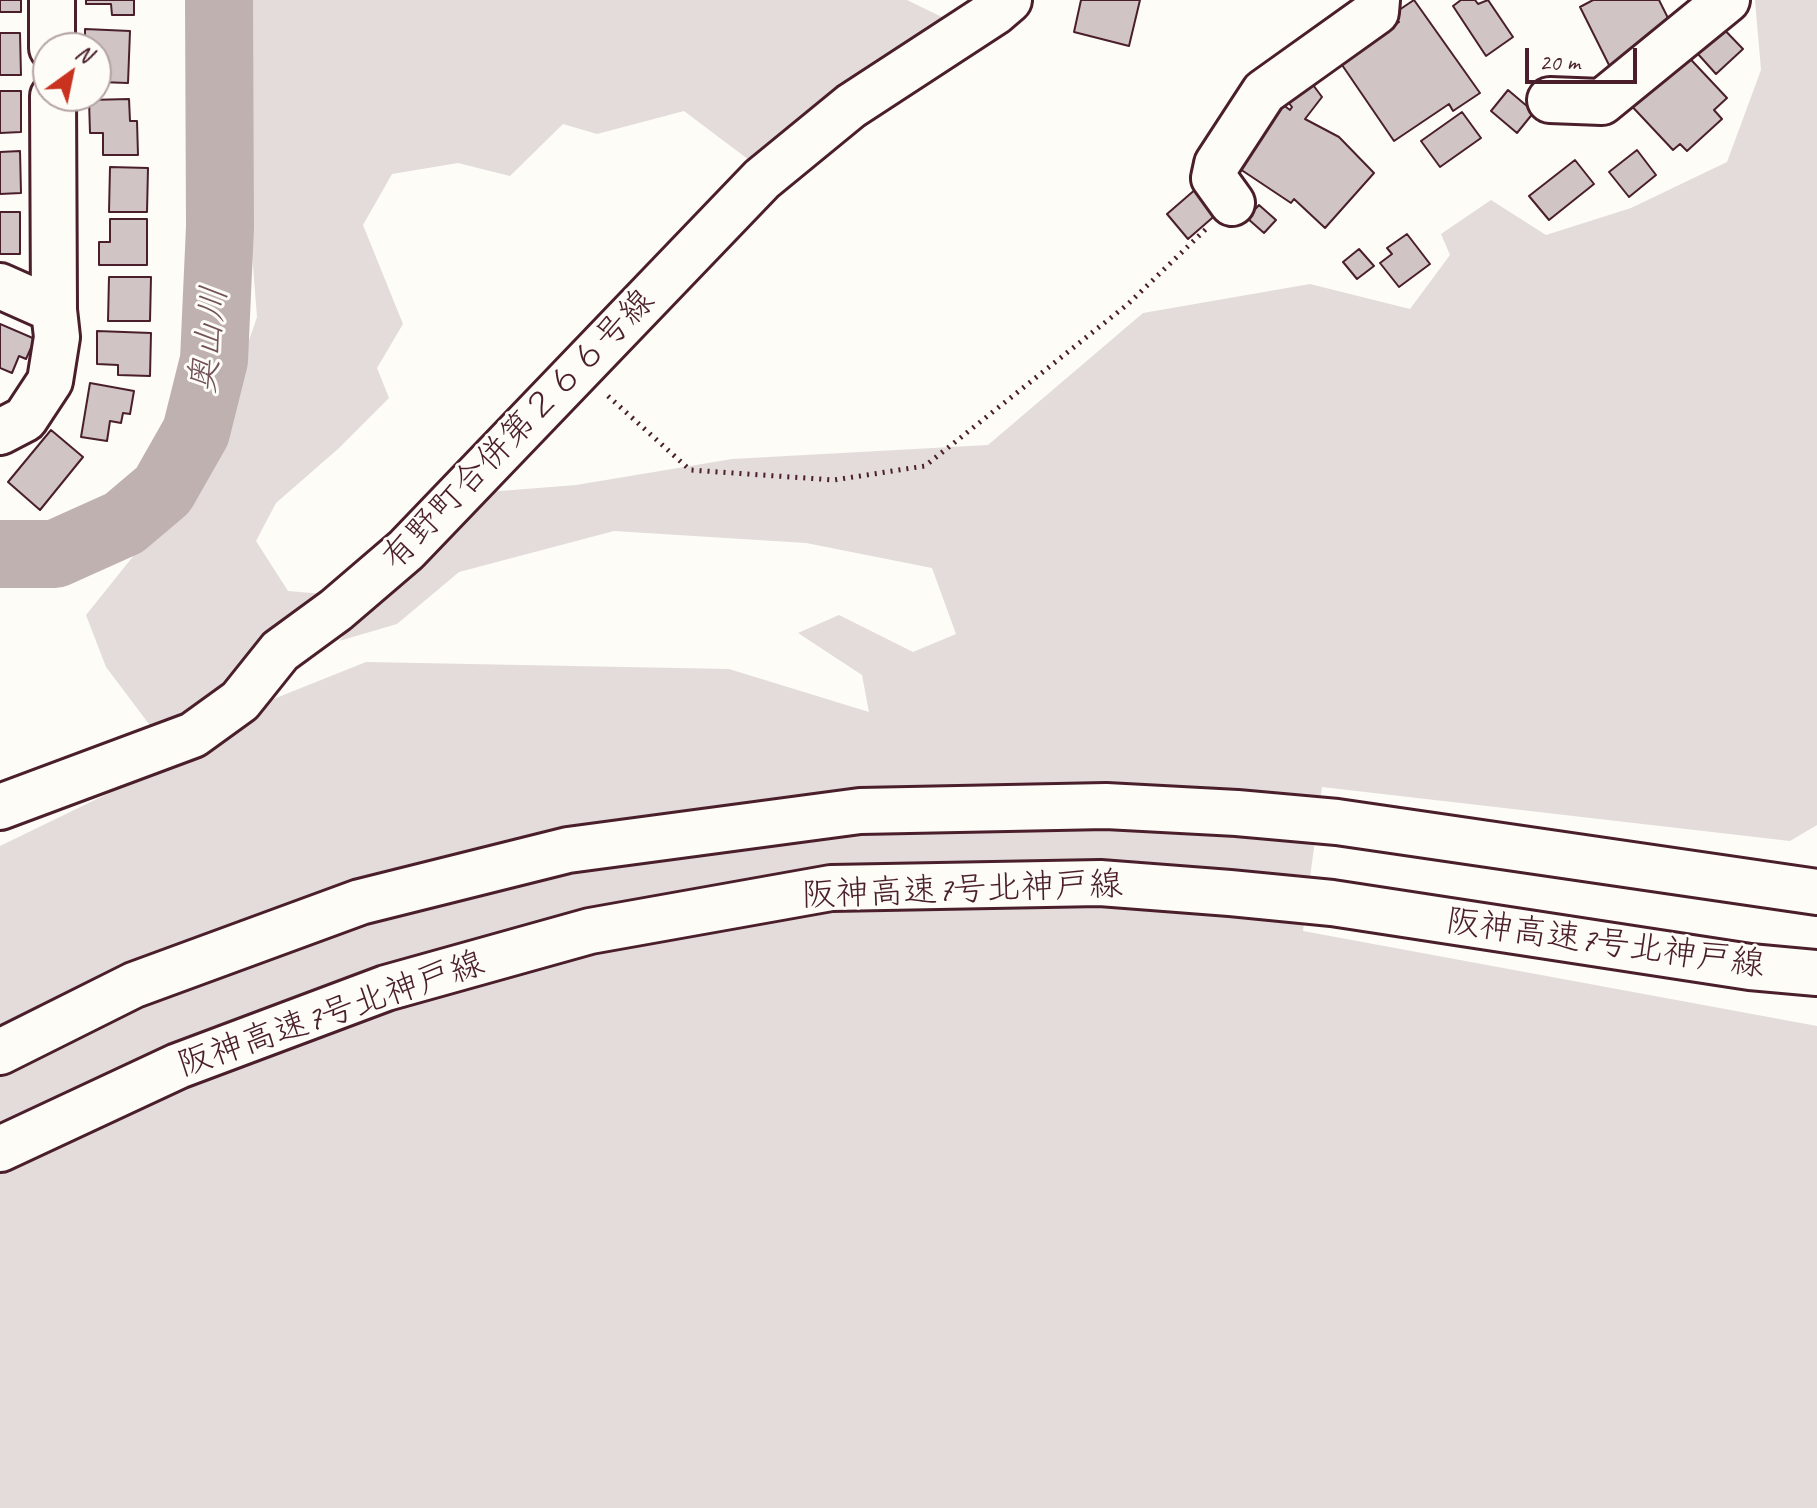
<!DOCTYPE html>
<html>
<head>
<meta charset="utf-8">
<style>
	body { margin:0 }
	#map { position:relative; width:1817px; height:1508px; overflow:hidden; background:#fdfcf7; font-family:Caveat,sans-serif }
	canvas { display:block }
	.north { position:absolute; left:32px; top:32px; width:80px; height:80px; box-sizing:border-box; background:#fdfcf7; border:2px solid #b5a4a5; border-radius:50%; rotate:33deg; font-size:22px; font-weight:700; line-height:32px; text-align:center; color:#4a1f2b }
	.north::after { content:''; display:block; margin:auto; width:28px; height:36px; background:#c8321e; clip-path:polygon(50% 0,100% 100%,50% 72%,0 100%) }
	.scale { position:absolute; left:1525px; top:48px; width:112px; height:36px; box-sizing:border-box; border:4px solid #4a1f2b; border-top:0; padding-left:10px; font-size:24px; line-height:28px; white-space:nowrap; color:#4a1f2b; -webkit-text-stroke:6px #fdfcf7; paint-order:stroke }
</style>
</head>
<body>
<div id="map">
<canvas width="1817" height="1508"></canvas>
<div class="north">N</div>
<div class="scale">20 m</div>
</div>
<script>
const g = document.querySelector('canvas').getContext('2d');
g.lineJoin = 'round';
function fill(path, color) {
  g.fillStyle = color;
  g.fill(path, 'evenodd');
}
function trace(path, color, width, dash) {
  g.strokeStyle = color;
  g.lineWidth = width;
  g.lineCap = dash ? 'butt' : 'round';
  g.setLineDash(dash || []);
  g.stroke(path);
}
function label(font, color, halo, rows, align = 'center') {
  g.font = font + ' Caveat,"Klee One",sans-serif';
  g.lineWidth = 6;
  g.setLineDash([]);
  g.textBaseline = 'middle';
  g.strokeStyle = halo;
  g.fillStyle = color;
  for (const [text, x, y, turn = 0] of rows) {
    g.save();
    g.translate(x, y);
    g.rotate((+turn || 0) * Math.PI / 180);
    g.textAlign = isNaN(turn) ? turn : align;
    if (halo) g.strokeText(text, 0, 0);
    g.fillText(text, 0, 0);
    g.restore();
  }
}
fill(new Path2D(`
	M232,0H907L950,21L753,163L684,111L597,134L563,124L510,176L458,163L392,174L363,225L403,324L377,368L389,398L338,449L276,503L256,541L288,591L324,594L232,689L161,740L106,667L86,615L143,544L217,433L257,317Z
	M1755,0H1817V825L1790,841L1322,787L1303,931L1817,1026V1508H0V846L138,779L261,704L366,662L729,669L869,712L862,675L798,633L839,615L913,652L956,634L932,568L806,543L614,531L459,572L397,624L339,641L475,493L576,485L732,459L988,445L1143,313L1310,284L1410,309L1450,255L1441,234L1491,200L1546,235L1631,208L1727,162L1761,70Z`), '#e3dcda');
trace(new Path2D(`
	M0,554H55L124,523L163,490L196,432L214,360L220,227L219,0`), '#c0b1b1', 68);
const building = new Path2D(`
	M0,0H21V12H0Z
	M86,0H134V15H112L111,4H86Z
	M1081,0H1140L1129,46L1074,32Z
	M1414,0L1480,93L1453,111L1449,104L1394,141L1340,62L1399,22L1393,14Z
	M1461,0H1475L1478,4L1488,0L1513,37L1486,56L1453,6Z
	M1593,0H1659L1676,34L1610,67L1580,7Z
	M1715,20L1743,49L1716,74L1689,44Z
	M85,29L130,31L128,83L99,82L100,65H96V48H85Z
	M0,33H20L21,75H0Z
	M1680,48L1727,98L1714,110L1722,119L1687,151L1680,144L1673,150L1626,100Z
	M1302,70L1322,97L1305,119L1339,137L1374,173L1325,228L1294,199L1291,203L1231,163L1274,98L1290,110L1292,107L1278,89Z
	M1508,90L1534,112L1517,133L1491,111Z
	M0,91H21V132L0,133Z
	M129,99L130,121H137L138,155H103V133H90L89,100Z
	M1462,112L1481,138L1440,167L1421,141Z
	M1637,150L1656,175L1629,197L1609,172Z
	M20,151L21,193L0,194V152Z
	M1575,160L1594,184L1549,220L1529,196Z
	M110,167L148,168L147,212H109Z
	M1197,188L1219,212L1188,239L1167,214Z
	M1259,205L1276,220L1264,233L1247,218Z
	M0,212H20V254H0Z
	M110,219H147V265H99V242H110Z
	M1407,234L1430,264L1399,287L1380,263L1392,254L1387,248Z
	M1359,249L1374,266L1357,279L1343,262Z
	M109,277H151L150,321H108Z
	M0,324L35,339L26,359L19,356L12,373L0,368Z
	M97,331L151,333L150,376L118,375V365L97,364Z
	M90,383L134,391L130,414L123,413L121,423L110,421L107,441L81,437Z
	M51,430L83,457L40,510L8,482Z`);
fill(building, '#d0c5c4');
trace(building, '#4a1f2b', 2);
const minor = new Path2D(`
	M52,0V48
	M1550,100L1602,102L1727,0
	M1232,203L1214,178L1217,164L1264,92L1376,12L1377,0
	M0,286L54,310
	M0,432L25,419L50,381L57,337L54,310L53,96
	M0,807L193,735L240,701L280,651L336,610L406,550L762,179L851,106L995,12L1009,0`);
const highway = new Path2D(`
	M0,1052L134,985L360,902L568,850L860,811L1106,806L1237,813L1337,822L1817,892
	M0,1149L178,1066L386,988L590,931L831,888L1100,883L1230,893L1332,903L1750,967L1817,973`);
trace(minor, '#4a1f2b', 50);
trace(highway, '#4a1f2b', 50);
trace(new Path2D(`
	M608,396L690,470L834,480L925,466L1128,304L1206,229`), '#4a1f2b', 5, [2, 6]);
trace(minor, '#fdfcf7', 44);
trace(highway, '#fdfcf7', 44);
label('34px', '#4a1f2b', '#fdfcf7', [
	["有野町合併第２６６号線",519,430,-46],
	["阪神高速7号北神戸線",962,891,-2],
	["阪神高速7号北神戸線",1605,944,8],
	["阪神高速7号北神戸線",331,1015,-19]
]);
label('italic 36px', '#73525a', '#fdfcf7', [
	["奥山川",210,340,-83]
]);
</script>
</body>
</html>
